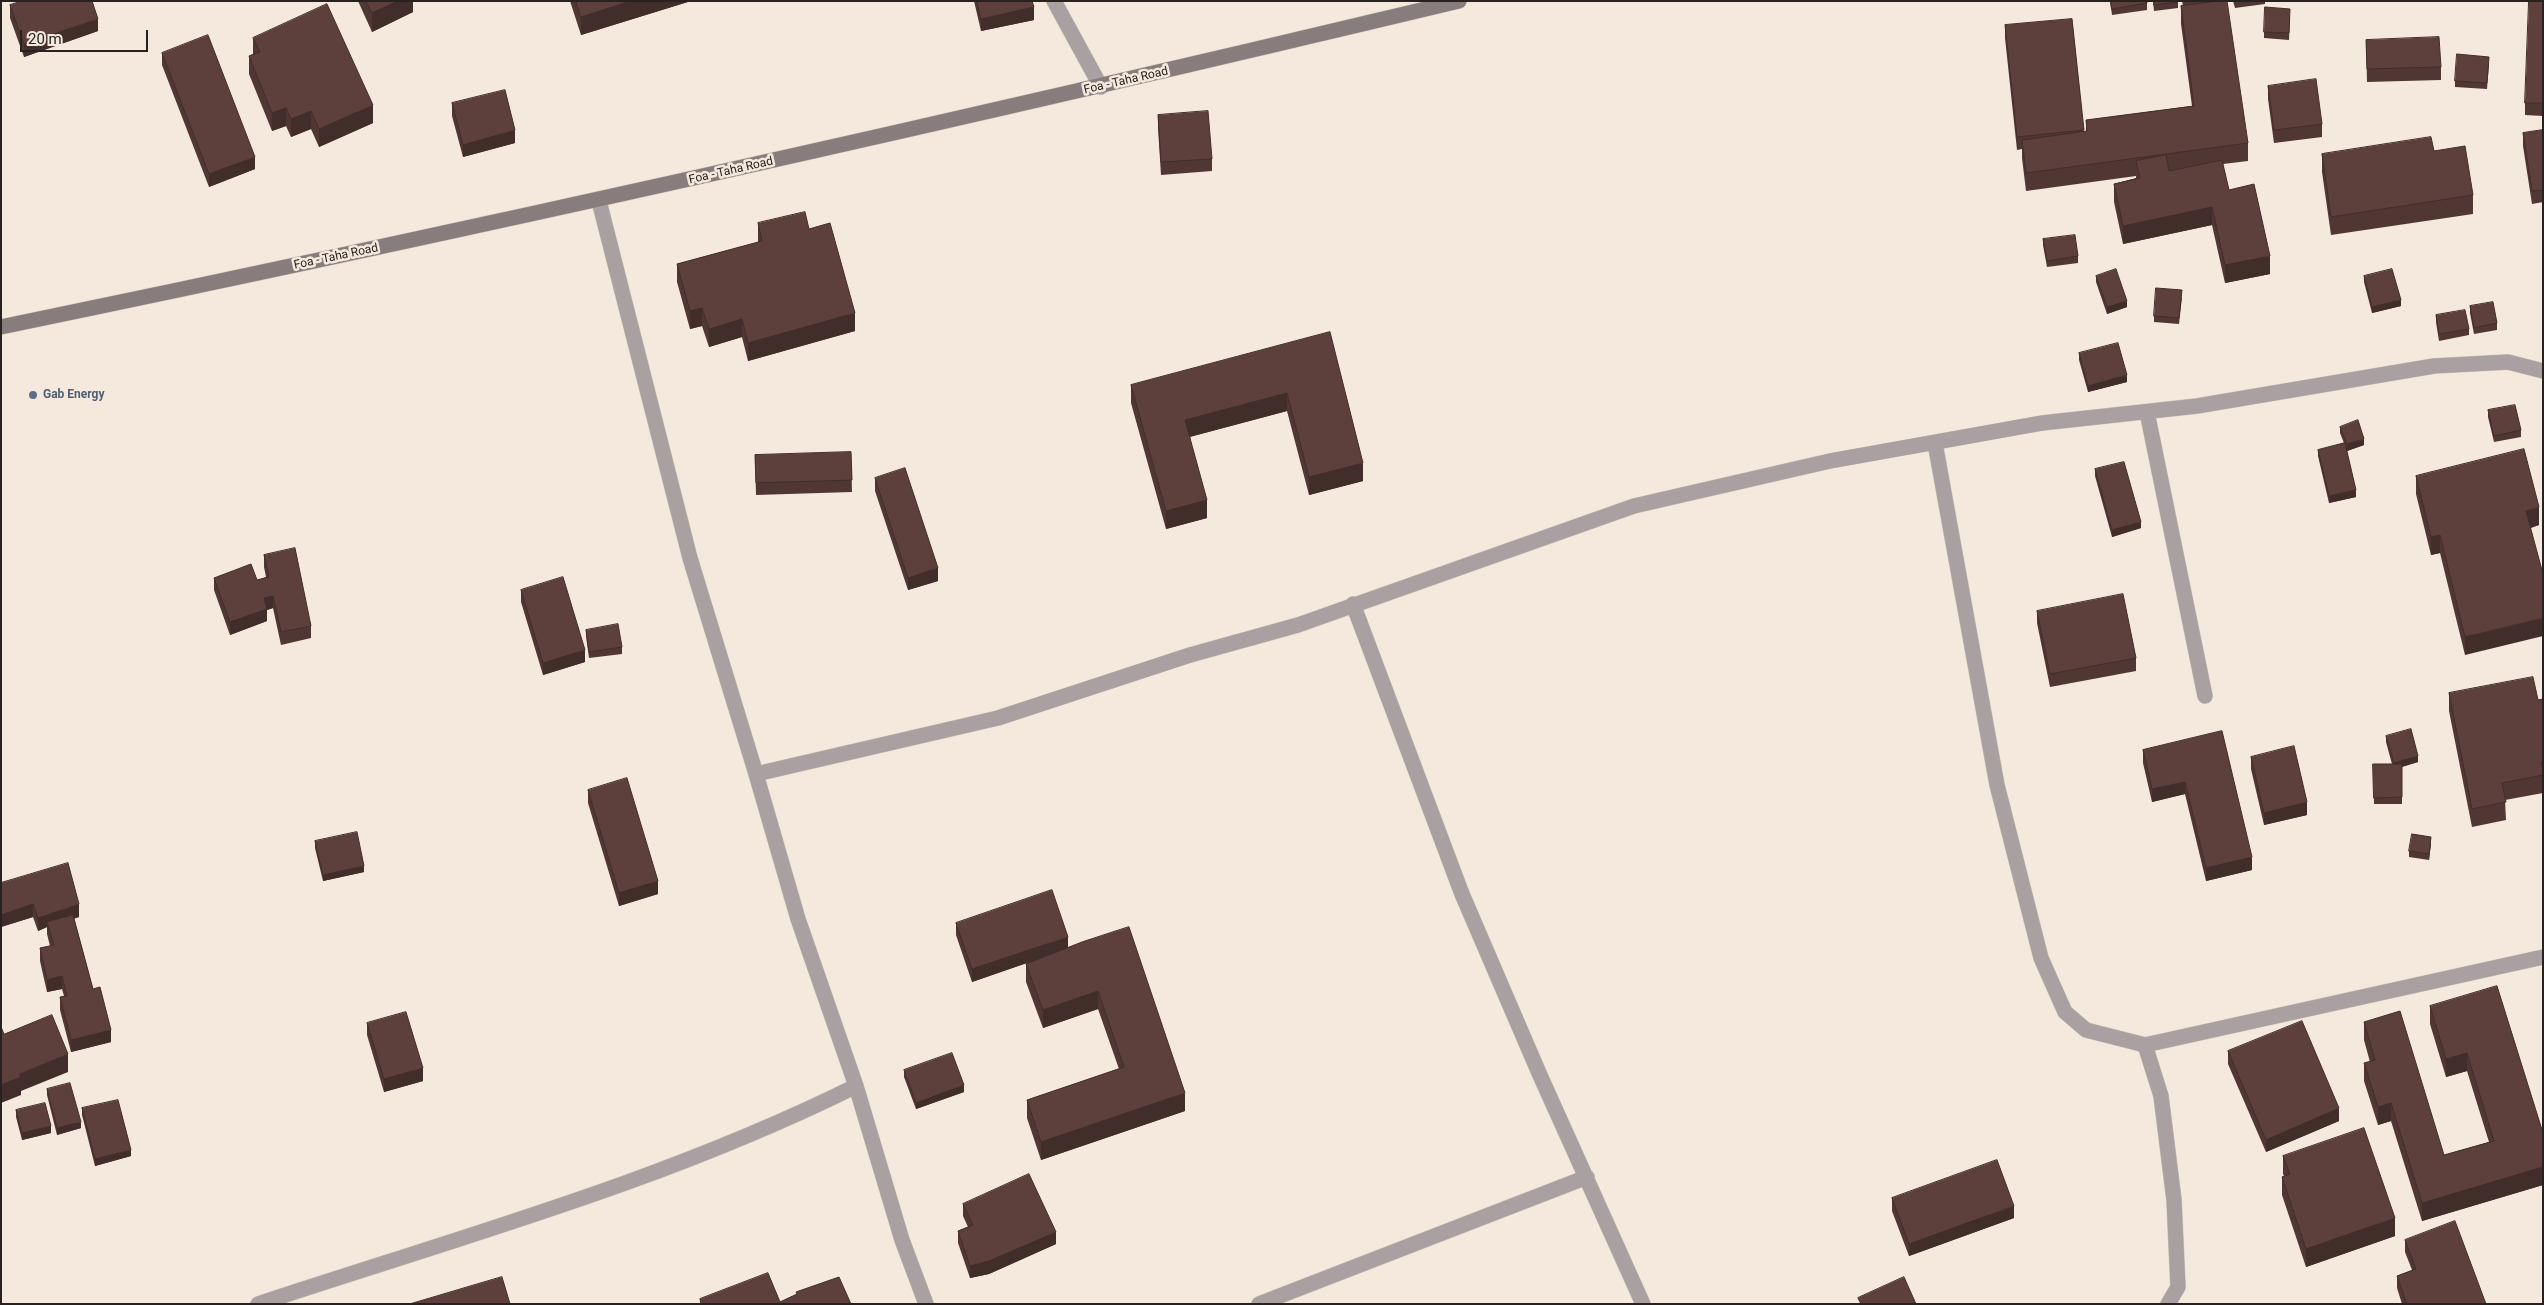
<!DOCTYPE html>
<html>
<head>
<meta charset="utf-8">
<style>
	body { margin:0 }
	#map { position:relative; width:2544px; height:1305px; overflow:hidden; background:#f5e9de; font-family:Roboto,sans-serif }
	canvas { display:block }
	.frame { position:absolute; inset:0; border:2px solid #27221f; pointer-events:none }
	.scale { position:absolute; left:20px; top:30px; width:128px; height:22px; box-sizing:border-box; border:2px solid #27221f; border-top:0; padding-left:6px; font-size:15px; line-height:18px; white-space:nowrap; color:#27221f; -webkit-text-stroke:4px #f5e9de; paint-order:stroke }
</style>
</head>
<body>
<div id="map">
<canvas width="2544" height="1305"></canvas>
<div class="frame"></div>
<div class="scale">20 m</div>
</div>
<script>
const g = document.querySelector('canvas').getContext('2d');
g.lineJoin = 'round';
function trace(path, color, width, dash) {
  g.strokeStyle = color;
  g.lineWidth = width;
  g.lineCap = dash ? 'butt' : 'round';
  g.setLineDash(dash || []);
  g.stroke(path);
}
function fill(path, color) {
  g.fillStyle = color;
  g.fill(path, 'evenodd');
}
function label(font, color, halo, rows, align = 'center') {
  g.font = font + ' Roboto,sans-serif';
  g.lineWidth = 5;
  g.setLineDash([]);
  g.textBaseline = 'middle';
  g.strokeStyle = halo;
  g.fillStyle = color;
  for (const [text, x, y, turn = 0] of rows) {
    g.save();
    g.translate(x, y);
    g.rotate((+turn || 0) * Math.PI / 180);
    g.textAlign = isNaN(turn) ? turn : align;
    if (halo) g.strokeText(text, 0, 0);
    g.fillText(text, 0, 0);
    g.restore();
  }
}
const street = new Path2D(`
	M1054,1L1101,87
	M2147,412L2205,696
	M1935,443L1997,785L2041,958L2065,1012L2086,1030L2145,1045L2543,957
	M1353,604L1462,894L1539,1073L1643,1304
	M756,774L998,718L1190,655L1298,625L1634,506L1830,461L2042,423L2197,406L2434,366L2508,362L2543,371
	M2145,1045L2161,1096L2174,1200L2178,1287L2168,1304
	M856,1086L902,1240L926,1304
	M258,1304C460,1237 665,1181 856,1086L798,919L756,774L690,558L599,201
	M1259,1304L1587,1177`);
const secondary = new Path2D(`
	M1,327C489,226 974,117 1459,1`);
trace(street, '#d0c5bc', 16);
trace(secondary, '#d0c5bc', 16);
trace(street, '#a9a1a1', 15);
trace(secondary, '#887d7d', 15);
fill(new Path2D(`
	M358,1H413V12L372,32Z
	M570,1H691L581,35Z
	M974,1H1032L1034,20L981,31Z
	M2110,1H2147V10L2112,15Z
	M2153,1H2178V8L2154,11Z
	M2182,1H2212L2248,143V161L2223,164L2229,190L2270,274L2225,283L2212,225L2123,244L2114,202V184L2136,178V176L2026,191L2022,158V149L2017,150L2005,38V25L2072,19L2084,132L2086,131V120L2192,106L2181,24V6H2183Z
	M2233,1H2265V4L2235,8Z
	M2543,1V116L2525,115V103Z
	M10,5L98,31L24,57L10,18Z
	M2290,16L2289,40L2264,38V32Z
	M253,38L373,123L319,147L311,129L291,137L286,126L272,131L249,74V56L253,54Z
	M2366,40L2441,67V80L2367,82Z
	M162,53L255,169L209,187L162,65Z
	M2489,63L2487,89L2455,87V81Z
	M2268,86L2322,124V137L2274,143L2268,99Z
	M452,103L515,143L463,157L452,116Z
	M1158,115L1212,159V171L1161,175L1158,128Z
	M2543,130V202L2532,204L2523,146V133Z
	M2434,151L2473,195V214L2331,235L2322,172V154Z
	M758,223L809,229L855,331L748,361L742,337L709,347L702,326L690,329L677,282V264L758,242Z
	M2043,239L2078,256V263L2047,267L2043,245Z
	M2096,276L2127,307L2107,314L2096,282Z
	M2364,276L2401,306L2372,313L2364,282Z
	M2182,297L2179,324L2154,322V316Z
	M2470,306L2497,323V330L2474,334L2470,313Z
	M2436,315L2469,329V335L2439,341L2436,322Z
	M1330,332L1363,481L1309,495L1287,411L1190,437L1207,518L1166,529L1131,403V385Z
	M2079,353L2127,382L2088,392L2079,360Z
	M2488,410L2521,430V437L2494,442L2488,417Z
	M2340,427L2364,445L2347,451L2356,497L2329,503L2318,456V450L2344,443L2340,433Z
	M851,452L852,492L756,495L755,455Z
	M2095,469L2141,528L2112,537L2095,476Z
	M2416,476L2539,525L2531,528L2465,655L2440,553L2431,555L2416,494Z
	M875,478L938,581L908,590L875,491Z
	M264,555L311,626V638L281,645L273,608L267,610V621L230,635L214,590V578L257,580L266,577L264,567Z
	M521,590L585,662L543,675L521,602Z
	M2037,611L2136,658V671L2050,687L2037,623Z
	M586,630L622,647V654L589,658L586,636Z
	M2449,693L2538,700L2543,699V793L2505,800L2506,820L2472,827L2449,711Z
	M2222,731L2252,870L2206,881L2185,794L2152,802L2143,763V750Z
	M2386,736L2418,762L2402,767V804H2374L2373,764H2392L2386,742Z
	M2251,757L2307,815L2264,825L2251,769Z
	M588,790L658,894L619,906L588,803Z
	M315,841L364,872L323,881L315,848Z
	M2431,843L2429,860L2409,857V851Z
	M1,883L79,917L74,918L93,989L111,1042L71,1052L60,1010V997L64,996L62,989L47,992L40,961V948L50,946L47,934V927L38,931L33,917L1,927Z
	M956,923L1068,948L1185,1111L1041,1160L1027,1118V1100L1119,1069L1098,1009L1043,1028L1026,982V964L1029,962L972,982L956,935Z
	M2430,1006L2543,1133V1185L2422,1221L2391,1121L2378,1125L2364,1081V1063L2370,1062L2364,1040V1022L2444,1155L2489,1142L2467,1071L2446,1077L2430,1024Z
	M367,1023L423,1081L384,1092L367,1035Z
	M2228,1051L2339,1121L2266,1152L2228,1064Z
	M904,1070L964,1092L916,1109L904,1077Z
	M47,1089L81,1128L57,1135L47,1095Z
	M82,1108L131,1156L95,1166L82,1115Z
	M16,1110L51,1133L22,1140L16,1117Z
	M2283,1156L2395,1236L2306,1267L2282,1195V1177L2284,1176L2283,1174Z
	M1892,1198L2014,1218L1909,1256L1892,1211Z
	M963,1204L1056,1244L989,1274L970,1278L958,1243V1231L968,1227L963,1216Z
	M2405,1240L2486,1304H2402L2397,1288V1276L2412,1270L2405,1252Z`), '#503734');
fill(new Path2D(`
	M398,1H413V12L372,32V13Z
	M631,1H691L581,35V17Z
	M1034,7V20L981,31V19Z
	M98,19V31L24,57V44Z
	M373,105V123L319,147V129Z
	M286,108V126L272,131V113Z
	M311,111V129L291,137V119Z
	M515,130V143L463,157V145Z
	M255,157V169L209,187V174Z
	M2212,207V225L2123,244V226Z
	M2270,256V274L2225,283V265Z
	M2401,300V306L2372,313V307Z
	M2127,301V307L2107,314V307Z
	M702,308V326L690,329V311Z
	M855,313V331L748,361V343Z
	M742,319V337L709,347V329Z
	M2127,375V382L2088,392V386Z
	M1287,393V411L1185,438V420Z
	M2364,439V445L2347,451V444Z
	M1363,463V481L1309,495V477Z
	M2356,490V497L2329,503V496Z
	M1207,500V518L1166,529V511Z
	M2539,507V525L2526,529V511Z
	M2141,522V528L2112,537V530Z
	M2440,535V553L2431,555V537Z
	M938,568V581L908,590V578Z
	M273,596V608L267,610V621L230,635V622L264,598Z
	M2543,618V636L2465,655V637Z
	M585,650V662L543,675V663Z
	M2418,756V762L2394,769V763Z
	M2185,782V794L2152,802V789Z
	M2307,802V815L2264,825V813Z
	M2431,837V843L2429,860V854Z
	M2252,857V870L2206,881V868Z
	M364,866V872L323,881V875Z
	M658,881V894L619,906V893Z
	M33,904V917L1,927V915Z
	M79,904V917L49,927L47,922V927L38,931V918Z
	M1068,937V949L972,982V969Z
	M62,976V989L47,992V980Z
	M1098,991V1009L1043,1028V1010Z
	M111,1030V1042L71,1052V1040Z
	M2467,1053V1071L2446,1077V1059Z
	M68,1054V1072L21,1091V1095L1,1103V1085L19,1074Z
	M423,1068V1081L384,1092V1079Z
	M964,1085V1092L916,1109V1103Z
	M1185,1093V1111L1041,1160V1142Z
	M2391,1103V1121L2378,1125V1107Z
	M2339,1108V1121L2266,1152V1140Z
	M81,1122V1128L57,1135V1128Z
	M51,1126V1133L22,1140V1133Z
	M131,1150V1156L95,1166V1159Z
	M2543,1167V1185L2422,1221V1203Z
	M2014,1206V1218L1909,1256V1244Z
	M2395,1218V1236L2306,1267V1249Z
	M1056,1232V1244L989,1274L970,1278V1266Z`), '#412d2a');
const building = new Path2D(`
	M22,1H92L98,19L24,44L10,5Z
	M366,1H398L372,13Z
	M576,1H631L581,17Z
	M977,1H1032L1034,7L981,19Z
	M2111,1H2147V3L2112,9Z
	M2154,1H2178V2L2154,5Z
	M2219,1H2227L2248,143L2026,173L2022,140L2087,131L2086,120L2194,106L2181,6Z
	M2529,1H2543V103H2525Z
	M327,4L373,105L319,129L311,111L291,119L286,108L272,113L249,56L260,52L253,38Z
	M2265,7L2290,9L2289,33L2264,32Z
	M2072,19L2084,130L2017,137L2005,25Z
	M208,35L255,157L209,174L162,53Z
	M2439,37L2441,67L2367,69L2366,40Z
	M2457,54L2489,57L2487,83L2455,81Z
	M2316,79L2322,124L2274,130L2268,86Z
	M505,90L515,130L463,145L452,103Z
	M1208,111L1212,159L1161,162L1158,115Z
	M2543,130V190L2532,191L2523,133Z
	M2431,137L2434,151L2465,146L2473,195L2331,217L2322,154Z
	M2166,155L2169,171L2222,160L2229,190L2254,184L2270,256L2225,265L2212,207L2123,226L2114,184L2140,178L2136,161Z
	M805,212L809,229L830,223L855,313L748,343L742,319L709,329L702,308L690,311L677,264L762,241L758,223Z
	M2075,235L2078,256L2047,261L2043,239Z
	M2116,269L2127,301L2107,307L2096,276Z
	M2392,269L2401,300L2372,307L2364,276Z
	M2156,288L2182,290L2179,318L2154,316Z
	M2493,302L2497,323L2474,328L2470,306Z
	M2465,310L2469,329L2439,334L2436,315Z
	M1330,332L1363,463L1309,477L1287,393L1185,420L1207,500L1166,511L1131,385Z
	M2118,343L2127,375L2088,386L2079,353Z
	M2515,405L2521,430L2494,436L2488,410Z
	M2358,420L2364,439L2347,444L2340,427Z
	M2345,443L2356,490L2329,496L2318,450Z
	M2524,449L2539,507L2526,511L2543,574V618L2465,637L2440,535L2431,537L2416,476Z
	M851,452L852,480L756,483L755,455Z
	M2124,462L2141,522L2112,530L2095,469Z
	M905,468L938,568L908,578L875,478Z
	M295,548L311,626L281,632L273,596L264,598L267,609L230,622L214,578L251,564L257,580L269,577L264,555Z
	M563,577L585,650L543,663L521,590Z
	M2123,594L2136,658L2050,674L2037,611Z
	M618,624L622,647L589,652L586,630Z
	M2533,677L2538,700L2543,699V762H2541L2543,770V775L2502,783L2506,802L2472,809L2449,693Z
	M2411,729L2418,756L2394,763L2386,736Z
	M2222,731L2252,857L2206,868L2185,782L2152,789L2143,750Z
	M2294,746L2307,802L2264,813L2251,757Z
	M2373,764H2402V797L2374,798Z
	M627,778L658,881L619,893L588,790Z
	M357,832L364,866L323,875L315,841Z
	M2412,834L2431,837L2429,854L2409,851Z
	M68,863L79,904L38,918L33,904L1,915V883Z
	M1052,890L1068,937L972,969L956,923Z
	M73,915L93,989L100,987L111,1030L71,1040L60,997L67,996L62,976L47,980L40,948L54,945L47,922Z
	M1129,927L1185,1093L1041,1142L1027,1100L1124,1067L1098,991L1043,1010L1026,964L1082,942Z
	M2497,986L2543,1133V1167L2422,1203L2391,1103L2378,1107L2364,1063L2375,1060L2364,1022L2400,1011L2444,1155L2494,1141L2467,1053L2446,1059L2430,1006Z
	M406,1012L423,1068L384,1079L367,1023Z
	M52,1015L68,1054L19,1074L21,1077L1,1085V1027L4,1034Z
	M2302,1021L2339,1108L2266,1140L2228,1051Z
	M952,1053L964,1085L916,1103L904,1070Z
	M70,1083L81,1122L57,1128L47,1089Z
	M118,1100L131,1150L95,1159L82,1108Z
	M45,1103L51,1126L22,1133L16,1110Z
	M2364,1128L2395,1218L2306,1249L2282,1177L2290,1174L2283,1156Z
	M1997,1160L2014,1206L1909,1244L1892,1198Z
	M1029,1174L1056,1232L989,1261L970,1266L958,1231L973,1225L963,1204Z
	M2455,1221L2486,1304H2407L2397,1276L2416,1269L2405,1240Z
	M768,1273L780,1302L797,1294L796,1292L839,1277L851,1304H701L700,1299Z
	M502,1277L510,1304H410Z
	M1904,1277L1916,1304H1861L1858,1298Z`);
fill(building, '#5d403c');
trace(building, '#412d2a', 1);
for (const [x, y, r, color] of [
	[33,395,5,"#5c6f8a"]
]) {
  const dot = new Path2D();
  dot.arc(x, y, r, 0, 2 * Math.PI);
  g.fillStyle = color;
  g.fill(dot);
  trace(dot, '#f5e9de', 2);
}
label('12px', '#27221f', '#f5e9de', [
	["Foa - Taha Road",1126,81,-13],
	["Foa - Taha Road",731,171,-13],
	["Foa - Taha Road",336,257,-12]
]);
label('bold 12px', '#4e5e75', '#f5e9de', [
	["Gab Energy",43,395]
], 'left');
</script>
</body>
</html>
